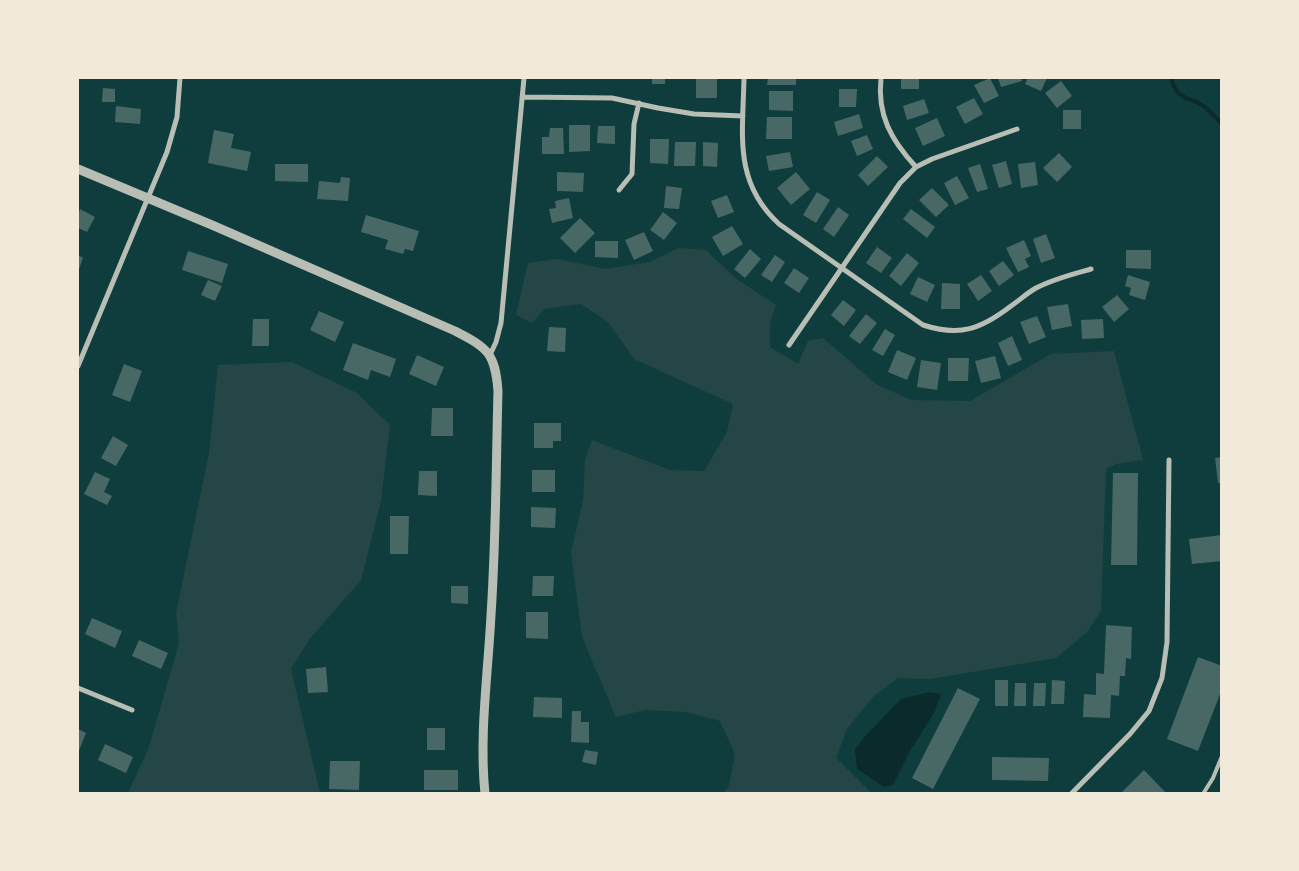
<!DOCTYPE html>
<html>
<head>
<meta charset="utf-8">
<style>
	body { margin:0 }
	#map { position:relative; width:1299px; height:871px; overflow:hidden; background:#0f3d3e; font-family:Signika,sans-serif }
	canvas { display:block }
	.frame { position:absolute; inset:0; border:79px solid #f1e9da; pointer-events:none }
</style>
</head>
<body>
<div id="map">
<canvas width="1299" height="871"></canvas>
<div class="frame"></div>
</div>
<script>
const g = document.querySelector('canvas').getContext('2d');
g.lineJoin = 'round';
function fill(path, color) {
  g.fillStyle = color;
  g.fill(path, 'evenodd');
}
function trace(path, color, width, dash) {
  g.strokeStyle = color;
  g.lineWidth = width;
  g.lineCap = dash ? 'butt' : 'round';
  g.setLineDash(dash || []);
  g.stroke(path);
}
fill(new Path2D(`
	M679,248L706,250L735,278L776,305L770,322V347L798,364L808,341L823,338L876,384L911,400L970,401L1051,354L1114,351L1143,460L1116,464L1106,469L1101,611L1087,632L1056,658L930,679L898,678L873,697L847,729L836,758L871,793H723L729,786L735,754L720,721L686,712L645,710L616,717L582,637L571,553L583,500L585,459L592,440L670,470L704,471L727,432L733,404L634,359L608,322L581,304L544,309L532,323L516,315L528,263L558,259L605,269L649,262Z
	M292,362L357,393L390,425L381,501L361,580L309,640L291,669L320,793H128L149,747L179,643L176,613L209,453L218,365Z`), '#244646');
fill(new Path2D(`
	M929,692L941,694L934,713L910,751L893,785L884,787L857,769L855,750L865,736L901,699Z`), '#0a2a2b');
trace(new Path2D(`
	M1171,78C1178,103 1189,95 1205,107C1211,112 1216,118 1222,124`), '#0a2a2b', 4);
fill(new Path2D(`
	M652,78H665V84H652Z
	M696,78H717V98H696Z
	M768,78H796V85H767Z
	M901,78H919V89H901Z
	M990,78L999,96L984,103L974,85Z
	M998,78H1021L1022,81L1001,87Z
	M1028,78H1047L1041,91L1025,84Z
	M1061,81L1072,96L1057,108L1045,93Z
	M103,88L115,89V102H102Z
	M839,89H857L856,107H839Z
	M769,91H793V111L769,110Z
	M974,98L983,114L965,124L956,107Z
	M924,99L929,113L907,120L903,106Z
	M116,106L141,109L140,124L115,122Z
	M1063,110H1081V129H1063Z
	M859,114L863,128L838,136L834,122Z
	M767,117H792V139H766Z
	M937,118L945,136L923,146L915,128Z
	M569,125H590V151L569,152Z
	M598,126H615V144L597,143Z
	M550,128H563L564,154H542V137H549Z
	M214,130L234,134L231,148L251,152L247,171L208,163Z
	M867,135L873,149L857,156L851,141Z
	M650,139H669L668,164L650,163Z
	M675,142H696L695,166H674Z
	M703,142L718,143L717,167L703,166Z
	M790,152L793,167L769,171L766,156Z
	M1059,153L1072,167L1057,182L1043,168Z
	M877,156L888,167L868,186L858,175Z
	M1006,161L1012,184L999,188L992,165Z
	M1035,162L1038,185L1021,188L1018,164Z
	M275,164H308V182L275,181Z
	M980,164L988,189L977,192L968,168Z
	M557,172L584,173L583,192L557,191Z
	M796,172L810,189L791,205L777,188Z
	M957,176L969,198L955,205L944,183Z
	M341,177L350,178L348,201L317,199L319,181L340,183Z
	M666,186L682,188L679,209L664,208Z
	M932,188L949,205L936,217L919,200Z
	M817,192L830,200L816,223L803,215Z
	M727,195L734,212L718,218L711,201Z
	M569,198L573,218L552,223L549,209L556,208L555,201Z
	M838,207L849,215L834,237L823,229Z
	M80,209L95,217L87,232L78,228V215Z
	M911,209L935,227L927,238L903,219Z
	M663,212L677,223L664,240L650,230Z
	M366,215L419,231L413,251L405,249L403,254L385,249L388,240L361,232Z
	M580,218L595,233L575,253L560,238Z
	M732,226L743,244L723,256L712,237Z
	M644,232L653,251L634,260L625,240Z
	M1046,234L1055,258L1041,263L1033,239Z
	M1024,240L1031,256L1025,259L1029,267L1018,272L1006,248Z
	M595,241H618V258L595,257Z
	M877,247L892,258L881,273L866,263Z
	M750,249L761,259L745,278L734,269Z
	M1126,250H1151V269L1126,268Z
	M188,251L228,264L222,283L182,270Z
	M907,253L919,263L901,286L889,276Z
	M78,255L83,258L78,272Z
	M775,255L785,262L772,282L761,275Z
	M1003,261L1014,275L999,286L989,271Z
	M794,268L809,278L799,293L784,283Z
	M981,275L992,291L978,301L967,284Z
	M1128,275L1150,282L1145,300L1129,295L1131,288L1125,286Z
	M918,277L935,285L927,302L910,294Z
	M208,280L222,286L215,301L201,295Z
	M942,283L960,284V309H941Z
	M1117,295L1129,309L1114,322L1102,307Z
	M843,300L856,310L844,326L831,315Z
	M1068,304L1072,326L1052,330L1047,307Z
	M319,311L344,322L335,342L310,330Z
	M866,314L877,323L860,344L849,336Z
	M1037,316L1046,337L1029,344L1020,322Z
	M253,319H269V346H252Z
	M1103,319L1104,338L1082,339L1081,320Z
	M549,327L566,328L565,352L547,351Z
	M885,329L895,335L883,356L872,350Z
	M1012,336L1022,360L1008,366L998,343Z
	M353,343L396,359L390,377L371,370L368,380L343,370Z
	M897,350L916,358L907,380L888,372Z
	M417,355L444,367L436,386L409,374Z
	M995,356L1001,378L981,383L975,361Z
	M948,358H969L968,381H948Z
	M921,360L941,363L937,390L917,387Z
	M124,364L142,371L130,402L112,395Z
	M432,408H453V436H431Z
	M534,423H561V441H553V448H534Z
	M113,436L128,445L116,466L101,458Z
	M1222,457V483H1218L1215,458Z
	M532,470H555V492H532Z
	M419,471H437V496L418,495Z
	M95,472L110,479L104,492L112,496L107,505L84,494Z
	M1113,473H1138L1137,565H1111Z
	M531,507L556,508L555,528L531,527Z
	M390,516H409L408,554H390Z
	M1222,535V561L1192,564L1189,539Z
	M533,576H554L553,596H532Z
	M451,586H468V604L451,603Z
	M526,612H548V639L526,638Z
	M92,618L122,631L115,648L85,634Z
	M1106,625L1132,627L1131,659L1126,658L1125,676H1120L1119,696L1111,695L1110,718L1083,717L1084,694L1096,695V673L1104,674Z
	M139,640L168,653L161,669L132,656Z
	M1198,657L1222,666V689L1198,751L1167,739Z
	M326,667L328,692L308,693L306,669Z
	M995,680H1008V706H995Z
	M1052,680L1065,681L1064,704H1051Z
	M1015,683H1026V706H1014Z
	M1034,683H1046L1045,706H1033Z
	M958,688L980,699L933,789L912,778Z
	M534,697L562,698V718L533,717Z
	M572,711H581V722H589V743L571,742Z
	M427,728H445V750H427Z
	M78,729L86,733L78,753Z
	M105,744L133,757L126,773L98,760Z
	M585,750L598,752L596,765L582,762Z
	M992,757L1049,758L1048,781L992,780Z
	M330,761H360L359,790L329,789Z
	M424,770H458V790H424Z
	M1144,770L1167,794H1120Z`), '#486865');
trace(new Path2D(`
	M1203,794L1213,778L1222,756`), '#b8beb3', 4);
trace(new Path2D(`
	M744,78C743,134 733,182 779,224L923,325C960,337 981,329 1011,306C1020,300 1027,293 1036,288C1053,279 1073,274 1091,269
	M881,78C877,115 891,140 916,167
	M522,97L612,98L658,108L694,114L743,116
	M619,190L632,174L634,124L639,103
	M789,345L900,183L916,167L932,159L1017,129
	M490,355L496,342L501,323L524,78
	M78,366L167,152L177,117L180,78
	M78,688L132,710
	M1071,794L1130,734L1149,711L1162,678L1167,642L1169,460`), '#b8beb3', 5);
trace(new Path2D(`
	M78,169L212,225L455,331C488,348 495,353 498,391C496,466 496,541 491,615C488,674 479,735 485,794`), '#b8beb3', 9);
</script>
</body>
</html>
